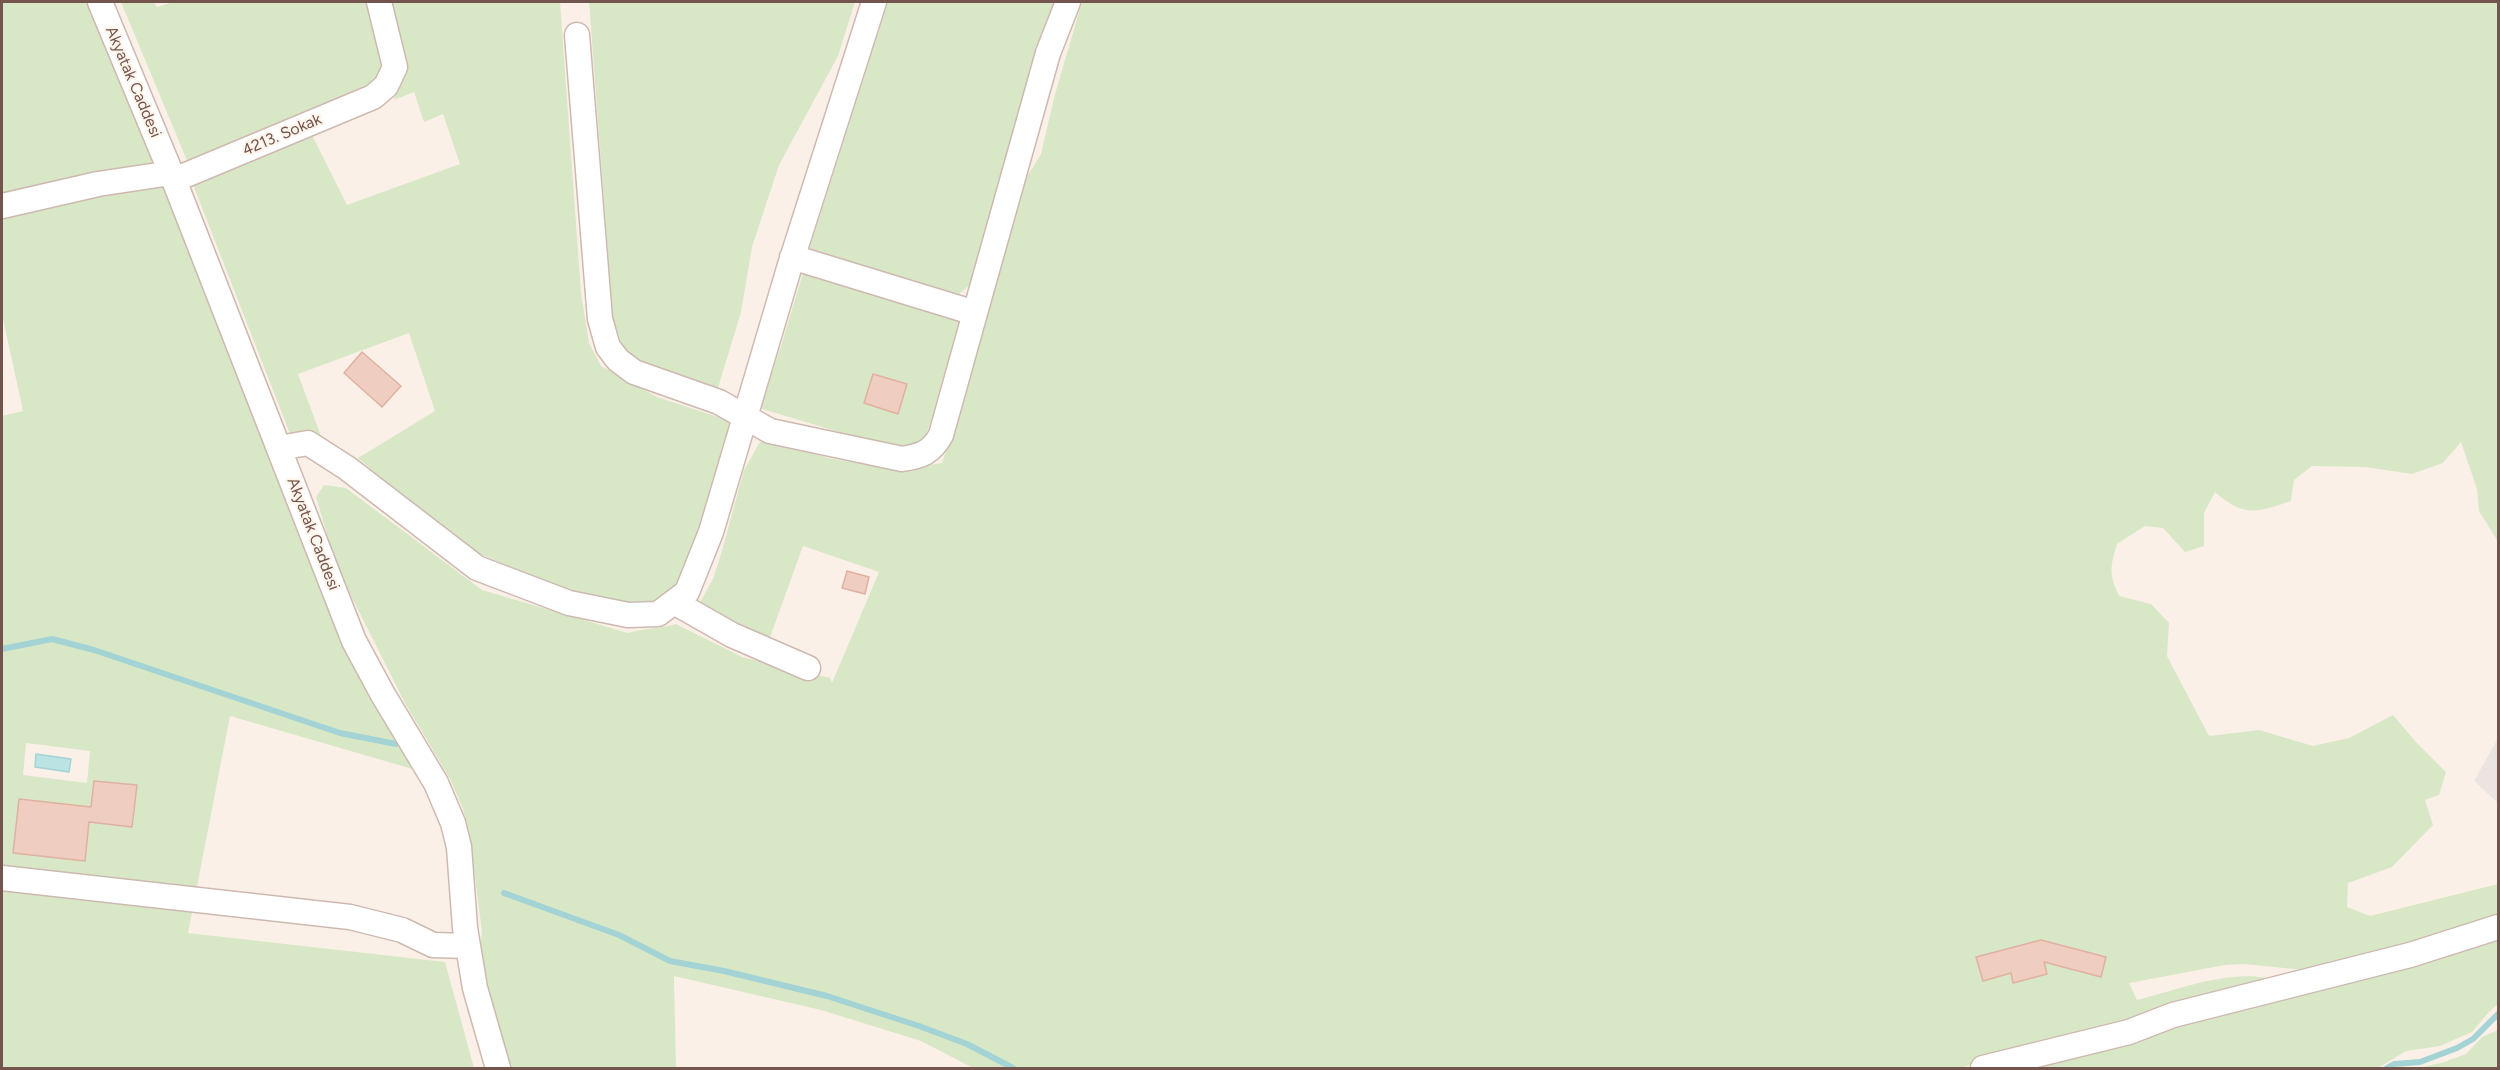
<!DOCTYPE html>
<html>
<head>
<meta charset="utf-8">
<style>
	body { margin:0 }
	#map { position:relative; width:2500px; height:1070px; overflow:hidden; background:#fbf0e7; font-family:Figtree,sans-serif }
	canvas { display:block }
	.frame { position:absolute; inset:0; border:3px solid #73554d; pointer-events:none }
</style>
</head>
<body>
<div id="map">
<canvas width="2500" height="1070"></canvas>
<div class="frame"></div>
</div>
<script>
const g = document.querySelector('canvas').getContext('2d');
g.lineJoin = 'round';
function fill(path, color) {
  g.fillStyle = color;
  g.fill(path, 'evenodd');
}
function trace(path, color, width, dash) {
  g.strokeStyle = color;
  g.lineWidth = width;
  g.lineCap = dash ? 'butt' : 'round';
  g.setLineDash(dash || []);
  g.stroke(path);
}
function label(font, color, halo, rows, align = 'center') {
  g.font = font + ' Figtree,sans-serif';
  g.lineWidth = 4.5;
  g.setLineDash([]);
  g.textBaseline = 'middle';
  g.strokeStyle = halo;
  g.fillStyle = color;
  for (const [text, x, y, turn = 0] of rows) {
    g.save();
    g.translate(x, y);
    g.rotate((+turn || 0) * Math.PI / 180);
    g.textAlign = isNaN(turn) ? turn : align;
    if (halo) g.strokeText(text, 0, 0);
    g.fillText(text, 0, 0);
    g.restore();
  }
}
fill(new Path2D(`
	M2498,738V803L2474,781Z`), '#ece4e0');
fill(new Path2D(`
	M2,2H89L160,169L2,195Z
	M121,2H154L157,7L173,2H373L387,64L370,92L188,163Z
	M386,2H560L581,293L589,343L601,366L657,397L730,421L697,547L683,579L663,599L638,607L589,600L461,546L358,458L435,411L409,333L298,374L321,436L306,430L290,434L192,182L310,131L347,205L460,164L443,114L424,122L414,92L394,100L402,66Z
	M589,2H855L838,56L779,165L752,247L741,312L718,388L642,363L625,353L613,319Z
	M888,2H1055L1035,62L970,285L959,294L934,291L809,250Z
	M1082,2H2498V546L2497,540L2479,511L2477,489L2461,442L2443,463L2412,474L2365,467L2312,466L2294,480L2291,501C2258,512 2244,518 2215,492L2204,513V546L2185,552L2163,528L2145,526L2117,544C2110,567 2109,574 2119,596L2151,604L2169,623L2167,656L2209,736L2259,730L2313,746L2349,738L2393,715L2415,741L2446,772L2439,795L2425,800L2433,825L2392,867L2348,883L2347,907L2370,916L2498,884V917L2347,962L2304,970L2244,964L2225,965L2129,983L2137,1000C2178,990 2238,965 2279,982L1960,1068H973L921,1041L821,1010L674,976L676,1068H508L480,950L482,932L469,831L462,806L450,779L405,703L337,568L316,497L324,485L346,488L482,590L628,633C643,628 660,629 676,624L742,657L830,678L832,683L879,572L803,546L769,640L752,634L699,604L713,579L721,554L744,470L760,442H774L828,458L895,470L942,463L963,400L1022,185L1041,154L1055,94Z
	M159,184L172,191L416,770L230,716L188,933L445,962L474,1068H2V416L23,411L2,314V217L82,197ZM26,743L90,751L87,783L23,775Z
	M803,273L824,275L966,321L943,392L922,444L909,453L759,408L781,346Z
	M2498,937V1004L2489,1012L2472,1032L2440,1046L2406,1051L2378,1068H2017Z
	M2498,1030V1068H2418L2444,1062L2466,1054L2482,1037Z`), '#d8e8c6');
const water = new Path2D(`
	M36,754L71,759L69,772L35,767Z`);
fill(water, '#bce3e3');
trace(water, '#a3d3d5', 1.5);
trace(new Path2D(`
	M2,649L52,639L94,650L340,733L396,744
	M504,893L619,935L670,961L724,971L827,996L919,1026L967,1044L1013,1068
	M2387,1068L2394,1064L2420,1062L2457,1048L2473,1039L2498,1014`), '#a3d3d5', 6);
const building = new Path2D(`
	M362,352L401,386L382,407L344,373Z
	M873,374L907,384L898,414L864,403Z
	M847,571L869,577L865,594L842,588Z
	M94,781L137,785L132,827L89,822L85,861L13,853L19,799L91,807Z
	M2041,940L2106,957L2101,977L2044,962L2047,974L2013,983L2011,973L1983,981L1976,957Z`);
fill(building, '#efcdc0');
trace(building, '#e0b1a1', 1.5);
const minor = new Path2D(`
	M100,2L174,180L354,641L382,693L436,783L453,823L459,847L465,928L475,988L498,1068
	M577,35L600,319L608,347L618,360L634,372L719,402L770,431L902,459C921,456 931,453 941,435L975,313L792,257
	M174,180L373,97L386,86L395,67L379,2
	M2,206L98,184L171,173
	M975,313L1048,53L1068,2
	M279,448L308,443L347,468L477,568L569,603L628,615L658,614L687,592L711,532L790,265L874,2
	M674,602L732,635L808,668
	M2,878L350,917L402,930L433,945L468,946
	M1983,1068L2129,1032L2173,1015L2410,955L2498,927`);
trace(minor, '#ceb9b1', 27);
trace(minor, '#fff', 24);
label('16px', '#73554d', '#fef5ed', [
	["Akyatak Caddesi",133,82,67],
	["4213. Sokak",282,135,-23],
	["Akyatak Caddesi",313,534,69]
]);
</script>
</body>
</html>
